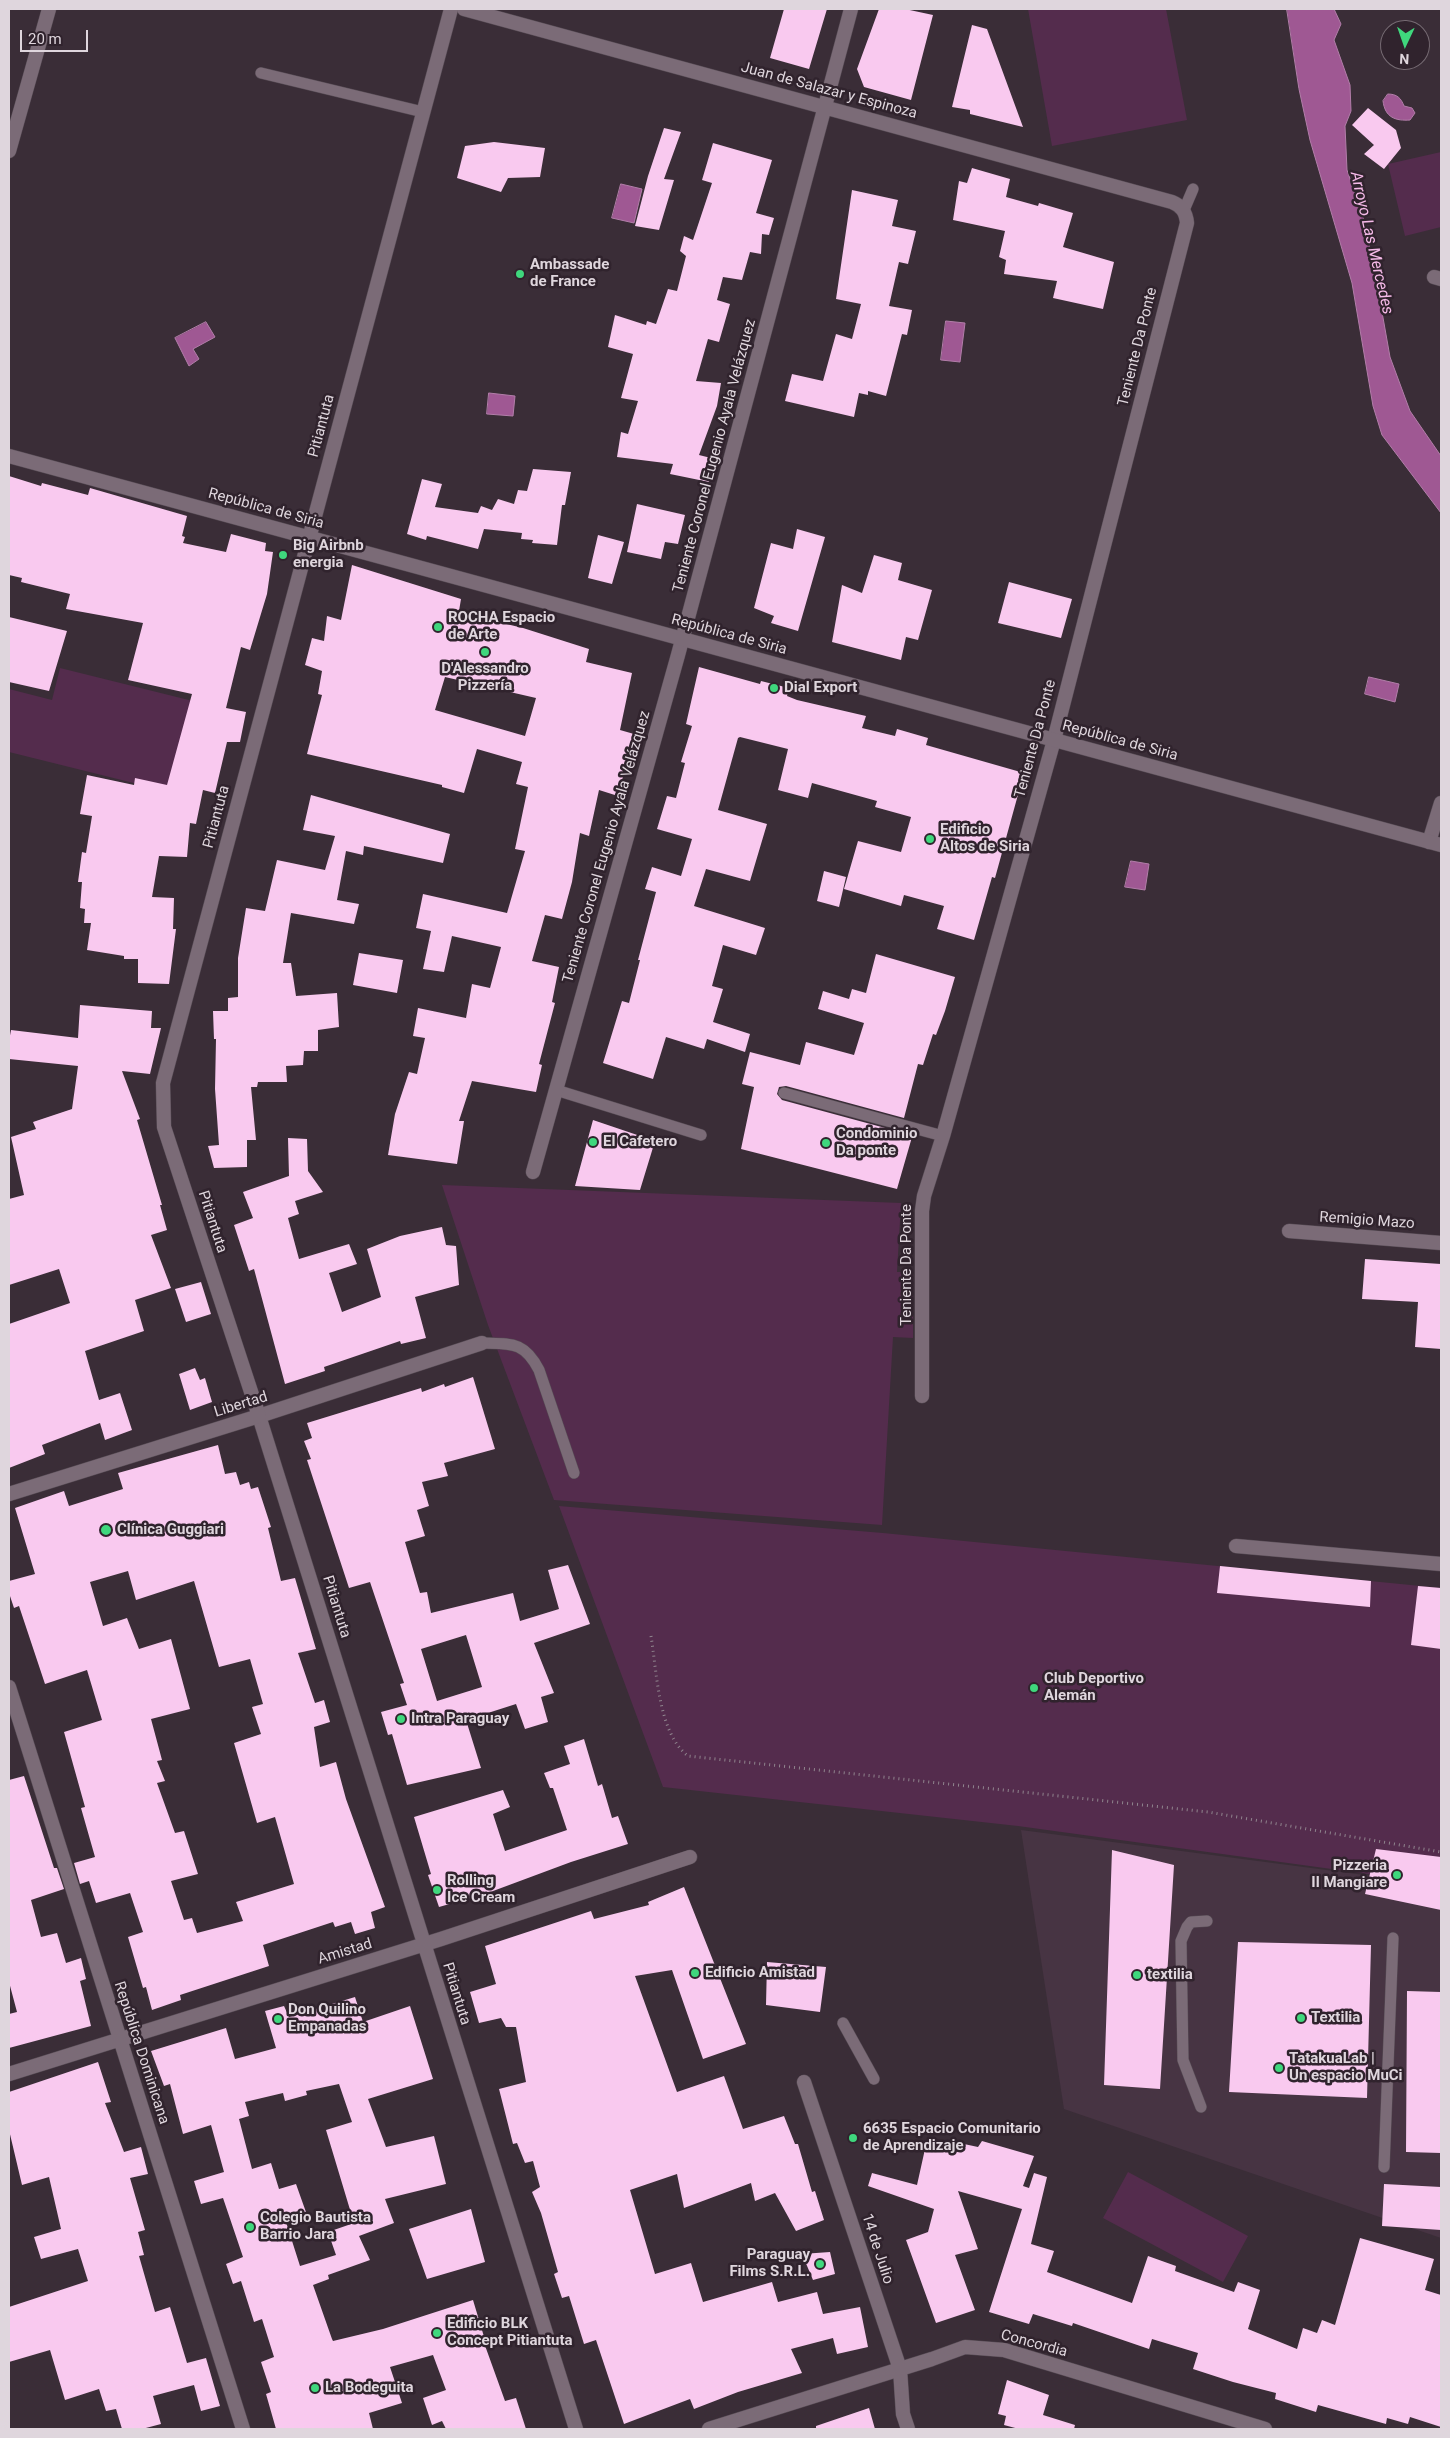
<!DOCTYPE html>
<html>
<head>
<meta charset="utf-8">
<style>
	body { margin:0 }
	#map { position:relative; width:1450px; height:2438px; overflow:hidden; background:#3a2d37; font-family:Roboto,sans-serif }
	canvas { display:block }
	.frame { position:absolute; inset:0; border:10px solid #dfd6dd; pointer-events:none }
	.north { position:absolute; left:1380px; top:20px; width:50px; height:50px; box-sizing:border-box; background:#30232d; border:1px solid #766b73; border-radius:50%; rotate:183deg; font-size:14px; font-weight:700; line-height:20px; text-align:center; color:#dfd6dd }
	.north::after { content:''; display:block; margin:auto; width:18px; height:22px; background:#3fd77d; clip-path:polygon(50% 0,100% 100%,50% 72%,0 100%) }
	.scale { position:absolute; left:20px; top:30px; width:68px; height:22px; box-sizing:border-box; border:2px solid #dfd6dd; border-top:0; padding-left:6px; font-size:15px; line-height:18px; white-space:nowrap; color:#dfd6dd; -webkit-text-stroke:4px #30232d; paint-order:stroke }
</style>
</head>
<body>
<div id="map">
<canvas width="1450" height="2438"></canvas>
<div class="frame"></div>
<div class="north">N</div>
<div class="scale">20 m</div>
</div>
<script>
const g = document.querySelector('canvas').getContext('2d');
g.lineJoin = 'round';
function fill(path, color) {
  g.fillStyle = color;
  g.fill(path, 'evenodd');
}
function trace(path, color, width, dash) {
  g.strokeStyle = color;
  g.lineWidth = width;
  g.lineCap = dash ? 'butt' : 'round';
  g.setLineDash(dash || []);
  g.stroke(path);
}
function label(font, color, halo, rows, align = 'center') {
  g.font = font + ' Roboto,sans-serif';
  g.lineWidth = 5;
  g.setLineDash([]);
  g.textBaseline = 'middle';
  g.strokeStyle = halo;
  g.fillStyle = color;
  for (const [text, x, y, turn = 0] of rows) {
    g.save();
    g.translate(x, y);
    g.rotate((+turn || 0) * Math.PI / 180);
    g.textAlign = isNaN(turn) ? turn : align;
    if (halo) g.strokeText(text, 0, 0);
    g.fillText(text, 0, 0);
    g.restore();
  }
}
fill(new Path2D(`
	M1021,1830L1441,1885V2238L1064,2109Z`), '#473443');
fill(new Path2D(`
	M1028,9H1166L1187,120L1052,146Z
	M1441,152V227L1405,236L1388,164Z
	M60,668L221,708L198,799L9,752V689L52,700Z
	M442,1185L901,1203L897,1272H913V1338L893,1337L882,1525L554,1500L488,1325Z
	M559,1506L883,1533L1441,1588V1884L1018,1826L663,1787Z
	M1128,2172L1248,2236L1223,2282L1103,2218Z`), '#542c4d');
const water = new Path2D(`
	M1287,9H1334L1341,24L1334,40L1350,85L1351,111L1345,126L1347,170L1364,220L1372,260L1381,286L1382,312L1390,357L1410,411L1441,456V513L1382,435L1373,406L1352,283L1310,140L1299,89Z
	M1388,94C1397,94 1401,98 1404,106L1412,108L1415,113L1410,120C1396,121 1385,118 1383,101Z
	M621,184L642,189L634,223L612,218Z
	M946,321L965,323L960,362L941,360Z
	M206,322L215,337L193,349L199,359L189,366L175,338Z
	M489,393L515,396L513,416L487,414Z
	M1369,677L1399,684L1395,702L1365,694Z
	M1131,861L1149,864L1145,890L1125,887Z`);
fill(water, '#9f5893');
trace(water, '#b27ea9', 1);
fill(new Path2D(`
	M784,9H827L809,69L770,58Z
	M879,9H905L933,15L911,100L864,87L857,69Z
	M972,25L987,29L1023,127L970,114V110L952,107Z
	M1368,108L1396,130L1401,148L1384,169L1364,154L1374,145L1352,125Z
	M664,128L681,132L664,179L674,180L659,230L635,226L648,176Z
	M494,142L545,148L540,177L508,178L501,192L457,178L465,146Z
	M713,143L772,160L756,213L774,218L769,235L762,234L761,254L750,252L742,280L723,277L717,300L730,304L719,342L708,339L696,381L721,383L717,406L699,455L715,459L709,482L670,474L673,464L617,457L621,432L628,434L638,401L621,398L633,354L608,347L615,315L646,325L647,321L656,324L668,289L677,291L686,256L680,251L684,236L693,240L712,183L702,180Z
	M972,168L1010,179L1006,197L1038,206L1039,203L1073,213L1063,247L1114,262L1103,309L1053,298L1057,281L1004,274L1006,260L999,257L1005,231L953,220L959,181L967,183Z
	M852,190L898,200L892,226L916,231L908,264L899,262L889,306L912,310L907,335L902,334L886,396L868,391V395L859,393L854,417L785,401L792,374L823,381L836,334L852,339L861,304L836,299Z
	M533,469L571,472L565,505H562L557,545L532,543L533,540L521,539L522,533L484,529L478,549L427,536L426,540L407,534L422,479L442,484L435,507L478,513L481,506L492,510L498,499L514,504L518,490L527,491Z
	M9,476L41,486L42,483L88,495L90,488L187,516L182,536L185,537L183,543L226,552L231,534L266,543L265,551L273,552L267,594L250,650L241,647L226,708L246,712L240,742H227L215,793L203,790L196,824L190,823L187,857L159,856L152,897L174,898L173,929H176L169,984L138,983V959H124V956L87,950L91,923H84L85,909L80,908L82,882H78L82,852L86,853L92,816L80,814L87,775L134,785L135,778L167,785L192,694L128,680L143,623L66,609L70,594L21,582L22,578L9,575Z
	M637,504L685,515L678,544L665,542L661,559L627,552Z
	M797,529L825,537L798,631L771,623L774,616L754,608L771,543L793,549Z
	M598,535L624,542L612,584L588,578Z
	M874,555L902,563L898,580L932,590L918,640L906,637L901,660L832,642L842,585L862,593Z
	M352,565L461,599L458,617L493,623L494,621L523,628L589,649L586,662L632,673L620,730L634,734L618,796L599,790L589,836L580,833L572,882L562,919L545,915L532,961L559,967L552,1002L555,1003L539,1064L542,1065L536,1092L472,1081L459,1121H464L457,1164L388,1155L395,1114L409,1072L417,1074L425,1038L413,1036L418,1008L466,1018L472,984L490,988L501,947L452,936L444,972L423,969L431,931L416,928L423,894L507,913L525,851L515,849L528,787L516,784L522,762L477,749L464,793L442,787V785L307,754L322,695L318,694L322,671L305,665L312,638L324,641L327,616L341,620ZM445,677L536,698L525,736L435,710Z
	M1009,582L1072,599L1061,638L998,623Z
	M9,617L67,631L49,691L9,682Z
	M699,667L760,684L761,681L789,688L787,696L797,700L866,716L862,728L895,736L897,729L928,738L926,745L1024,773L995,878L992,877L974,940L937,929L944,906L904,895L901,906L844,889L858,841L901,852L911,817L875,807L877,801L812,783L808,798L778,790L788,749L740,737L738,738L718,810L767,824L750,881L706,869L694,906L765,928L756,955L723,945L712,986L723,989L713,1022L750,1034L745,1052L707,1039L704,1049L666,1037L653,1079L603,1063L622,1001L629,1003L640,960H638L656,892L645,889L652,867L681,876L692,839L657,829L667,796L676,798L685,763L681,762L692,726L686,724Z
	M311,795L450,834L443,863L364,846L363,855L346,851L337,900L359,904L354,924L291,913L283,963H291L296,996L337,993L339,1027L318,1030V1051H304L303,1065L286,1066L287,1082H258L257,1087H251L256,1140H247V1167L214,1168L208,1146L219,1145L215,1089L216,1039H214L213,1011H228V998L238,997V958L246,908L265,911L277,860L325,870L335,836L303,830Z
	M824,871L846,877L839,907L817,901Z
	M359,953L403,960L397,993L353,985Z
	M876,954L955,977L945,1011L936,1035L933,1034L923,1065L918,1064L904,1118L786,1086L779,1087L777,1094L782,1100L900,1132V1134L912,1137L897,1189L741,1149L754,1087L742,1084L750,1052L800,1065L806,1042L854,1055L864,1023L818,1009L823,991L849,999L852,989L866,993Z
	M80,1005L152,1011L151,1028H161L150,1074L122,1071L140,1119L137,1120L162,1205H160L167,1230L151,1235L171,1288L135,1300L144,1331L85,1351L99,1400L120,1393L132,1430L105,1440L100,1423L42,1445L45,1454L9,1468V1324L70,1303L59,1269L9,1285V1199L24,1195L11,1137L36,1129L33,1122L72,1109L78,1066L9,1059V1041L11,1030L78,1038Z
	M593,1120L655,1141L640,1190L575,1186Z
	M288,1138L307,1139L308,1171L323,1192L295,1201L299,1214L288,1218L299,1259L349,1244L357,1264L329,1273L342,1312L381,1297L367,1249L400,1236L423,1231L442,1227L446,1245L456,1246L459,1285L415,1297L426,1338L401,1344L400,1341L324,1367L325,1371L285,1384L254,1269L249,1271L234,1225L253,1218L243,1192L289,1176Z
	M1365,1259L1441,1264V1349L1415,1347L1418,1302L1362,1299Z
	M201,1282L211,1314L186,1322L175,1289Z
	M195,1368L200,1380L205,1378L212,1402L190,1410L179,1374Z
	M473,1377L495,1449L444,1463L448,1476L422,1482L429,1506L417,1510L425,1536L405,1542L420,1593L427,1592L431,1613L513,1593L520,1621L559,1609L548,1570L568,1565L590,1624L534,1643L554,1693L541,1697L548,1722L525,1729L516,1704L466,1720L481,1768L407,1785L392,1734L388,1735L381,1712L407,1705L400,1684L404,1683L370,1582L349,1588L307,1460L311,1459L304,1441L312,1438L307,1423L421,1388L422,1392L444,1384L445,1387ZM466,1635L482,1687L437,1701L421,1649Z
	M218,1445L225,1474L236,1472L240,1485L249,1482L251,1489L258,1487L271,1527L268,1528L281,1581L295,1578L316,1649L298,1653L315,1703L324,1700L330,1722L314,1727L320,1767L336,1762L346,1799L385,1907L371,1912L375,1928L355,1934L351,1922L335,1927L333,1922L263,1945L269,1966L180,1995L181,2000L152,2010L146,1987L143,1988L128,1937L143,1932L130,1893L96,1903L89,1881L80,1884L74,1863L95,1857L81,1808L85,1807L64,1732L102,1720L87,1670L45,1684L19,1606L14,1608L9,1593V1581L35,1574L15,1508L64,1491L69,1506L123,1489L118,1473ZM128,1571L136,1600L194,1581L219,1667L250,1659L263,1704L252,1707L261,1734L234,1743L257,1823L275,1817L294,1884L236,1902L243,1921L197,1933L192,1918L184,1920L171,1881L198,1874L184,1831L175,1833L157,1783L165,1781L157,1761L162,1760L151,1719L190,1709L171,1639L139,1649L127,1618L103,1626L90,1582Z
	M1220,1566L1371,1581L1370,1607L1217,1593Z
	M1418,1586L1441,1588V1649L1411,1645Z
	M584,1739L598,1786L602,1784L612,1818L618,1816L628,1844L571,1862L485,1894L439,1907L428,1875L431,1874L414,1817L503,1790L510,1807L493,1814L505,1851L567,1830L553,1788H550L544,1773L570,1764L564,1746Z
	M24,1776L54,1868H57L64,1889L31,1900L41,1937L57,1933L66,1963L81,1958L86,1979L80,1981L91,2026L9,2048V2014L17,2012L9,1982V1780Z
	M1376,1849L1441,1857V1910L1365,1894Z
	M1112,1850L1174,1865L1160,2089L1104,2085Z
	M684,1887L746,2044L703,2059L672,1970L635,1976L677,2092L724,2076L743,2129L784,2116L795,2144H798L812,2192L815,2191L824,2220L796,2231L775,2193L755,2201L751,2183L684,2208L677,2174L630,2190L655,2274L691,2263L703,2302L772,2282L778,2302L817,2292L823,2314L860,2307L868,2347L837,2354L833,2338L791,2349L802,2373L738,2392L694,2409L690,2399L624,2424L596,2340L584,2344L569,2296L562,2298L554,2274L558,2272L541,2213L532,2192L540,2187L533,2161L525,2163L517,2143L513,2144L499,2089L526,2082L516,2027H506L501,2018L479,2023L470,1992L496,1984L485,1946L591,1911L594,1919L649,1905L648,1902Z
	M1238,1942L1371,1945L1367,2098L1229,2092Z
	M767,1962L826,1967L820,2012L766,2005Z
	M1407,1991L1441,1992V2153L1406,2152Z
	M355,1997L363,2022L410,2006L433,2079L368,2099L386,2147L434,2136L446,2184L385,2199L394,2223L359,2236L370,2260L328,2275L329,2279L313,2285L332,2339L333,2341L383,2329L473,2300L485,2340H483L505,2401L516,2398L526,2429H446L442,2421L432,2425L423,2398L446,2390L433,2355L390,2367L402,2403L369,2413L373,2429H276L266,2394L271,2392L261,2362L274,2357L262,2319L254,2322L241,2281L233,2284L226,2264L243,2257L223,2198L201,2204L194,2181L224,2172L211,2125L183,2134L170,2084L164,2086L151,2051L226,2028L235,2059L276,2048L265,2011L284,2006L289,2017ZM339,2084L352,2122L326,2130L354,2223L328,2232L336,2255L300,2266L286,2222L307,2215L296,2184L279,2189L271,2163L252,2169L239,2119L249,2116L245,2102L283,2093L285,2101L307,2095L306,2091Z
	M98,2062L111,2102L105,2103L124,2152L141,2147L148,2174L130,2178L145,2230L138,2232L144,2255L139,2256L155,2312L170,2307L187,2363L206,2358L220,2406L201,2411L194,2385L153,2396L161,2424L142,2429H122L116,2409L106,2411L99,2389L65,2400L50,2350L9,2362V2307L88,2281L78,2249L41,2259L34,2237L61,2229L49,2177L22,2185L9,2130V2092Z
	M927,2140L947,2147L950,2141L978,2147L982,2141L1034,2156L1023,2186L1029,2188L1034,2173L1047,2177L1031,2244L1054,2251L1047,2272L1132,2303L1148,2256L1176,2266L1175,2271L1234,2292L1238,2282L1260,2290L1248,2329L1297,2349L1303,2328L1317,2333L1322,2320L1335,2325L1360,2238L1434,2259L1425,2290L1441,2295V2427L1410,2417L1408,2424L1387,2418L1386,2424L1318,2405L1316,2412L1275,2399L1276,2393L1233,2382L1193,2369L1198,2353L1152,2339L1149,2349L1073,2323L1072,2326L1033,2314L1029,2324L989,2312L1022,2209L958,2191L978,2249L955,2255L975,2310L936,2323L906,2240L928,2232L934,2209L868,2186L872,2173L917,2185Z
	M1384,2184L1441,2187V2230L1382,2226Z
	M471,2209L485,2262L427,2279L409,2229Z
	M830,2252L835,2274L813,2280L802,2254Z
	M1007,2380L1049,2395L1043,2415L1075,2425L1074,2429H1019L1004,2425L1006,2416L998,2414Z
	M869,2408L875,2429H816V2426Z`), '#f9c9ef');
const service = new Path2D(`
	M261,73L423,112
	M1184,210L1193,189
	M556,1090L701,1135
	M784,1093L943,1136
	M482,1343C511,1344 524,1341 539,1370L574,1473
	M843,2023L874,2079
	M1201,2107L1183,2060L1181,1941L1187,1927L1191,1922L1207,1921
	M1384,2167L1393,1938`);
const minor = new Path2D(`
	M464,9L1172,202C1182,206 1186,212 1187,223L1054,740L943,1136L924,1196L922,1211V1396
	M1434,277L1441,279
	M1429,842L1441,803
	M533,1172L678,655L851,9
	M1289,1231L1441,1243
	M482,1343L259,1416L576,2429
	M1236,1546L1441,1564
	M9,1687L243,2429
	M9,2074L441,1939L690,1857
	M804,2082L900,2369L903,2414L908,2429
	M709,2429L932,2359L965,2347L1004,2350L1265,2429`);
const tertiary = new Path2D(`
	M9,151L49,9
	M9,456L1441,845
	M9,1494L259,1416L164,1127L163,1083L451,9`);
trace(service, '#564b54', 12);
trace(minor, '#564b54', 15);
trace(tertiary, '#564b54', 15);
trace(new Path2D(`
	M651,1636C657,1672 658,1733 688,1756L1208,1812L1441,1852`), '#90858e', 3, [1, 4]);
trace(service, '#7b6b77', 11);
trace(minor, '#7b6b77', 14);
trace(tertiary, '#7b6b77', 14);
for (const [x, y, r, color] of [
	[520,274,5,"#3fd77d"],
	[283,555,5,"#3fd77d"],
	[438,627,5,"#3fd77d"],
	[485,652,5,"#3fd77d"],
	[774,688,5,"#3fd77d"],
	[930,839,5,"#3fd77d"],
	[593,1142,5,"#3fd77d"],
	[826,1143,5,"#3fd77d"],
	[106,1530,6,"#3fd77d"],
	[1034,1688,5,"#3fd77d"],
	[401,1719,5,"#3fd77d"],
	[1397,1875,5,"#3fd77d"],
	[437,1890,5,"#3fd77d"],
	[695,1973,5,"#3fd77d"],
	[1137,1975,5,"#3fd77d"],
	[1301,2018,5,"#3fd77d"],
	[278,2019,5,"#3fd77d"],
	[1279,2068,5,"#3fd77d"],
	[853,2138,5,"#3fd77d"],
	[250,2227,5,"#3fd77d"],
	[820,2264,5,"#3fd77d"],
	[437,2333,5,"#3fd77d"],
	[315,2388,5,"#3fd77d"]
]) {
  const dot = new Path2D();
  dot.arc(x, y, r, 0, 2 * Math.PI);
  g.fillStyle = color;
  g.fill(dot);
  trace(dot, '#30232d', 2);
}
label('15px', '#dfd6dd', '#30232d', [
	["Juan de Salazar y Espinoza",829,91,15],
	["Teniente Da Ponte",1138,347,-76],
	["Pitiantuta",322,426,-75],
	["Teniente Coronel Eugenio Ayala Velázquez",715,456,-75],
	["República de Siria",266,509,15],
	["República de Siria",729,635,15],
	["Teniente Da Ponte",1036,739,-75],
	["República de Siria",1120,741,15],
	["Pitiantuta",217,817,-75],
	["Teniente Coronel Eugenio Ayala Velázquez",607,847,-74],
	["Remigio Mazo",1367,1221,4],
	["Pitiantuta",212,1222,72],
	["Teniente Da Ponte",907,1265,-90],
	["Libertad",241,1405,-17],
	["Pitiantuta",336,1607,73],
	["Amistad",345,1952,-17],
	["Pitiantuta",456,1994,73],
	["República Dominicana",141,2053,72],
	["14 de Julio",877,2249,72],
	["Concordia",1034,2344,15]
]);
label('bold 15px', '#dfd6dd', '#30232d', [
	["Ambassade",530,265],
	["de France",530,282],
	["Big Airbnb",293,546],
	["energia",293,563],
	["ROCHA Espacio",448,618],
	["de Arte",448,635],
	["D'Alessandro",485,669,"center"],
	["Pizzería",485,686,"center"],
	["Dial Export",784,688],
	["Edificio",940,830],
	["Altos de Siria",940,847],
	["Condominio",836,1134],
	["Da ponte",836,1151],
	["El Cafetero",603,1142],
	["Clínica Guggiari",117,1530],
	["Club Deportivo",1044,1679],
	["Alemán",1044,1696],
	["Intra Paraguay",411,1719],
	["Pizzeria",1387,1866,"right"],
	["Il Mangiare",1387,1883,"right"],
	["Rolling",447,1881],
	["Ice Cream",447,1898],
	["Edificio Amistad",705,1973],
	["textilia",1147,1975],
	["Don Quilino",288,2010],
	["Empanadas",288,2027],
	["Textilia",1311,2018],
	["TatakuaLab |",1289,2059],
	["Un espacio MuCi",1289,2076],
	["6635 Espacio Comunitario",863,2129],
	["de Aprendizaje",863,2146],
	["Colegio Bautista",260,2218],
	["Barrio Jara",260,2235],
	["Paraguay",810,2255,"right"],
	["Films S.R.L.",810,2272,"right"],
	["Edificio BLK",447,2324],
	["Concept Pitiantuta",447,2341],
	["La Bodeguita",325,2388]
], 'left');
label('italic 16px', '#f5bae8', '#30232d', [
	["Arroyo Las Mercedes",1371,243,77]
]);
</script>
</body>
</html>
